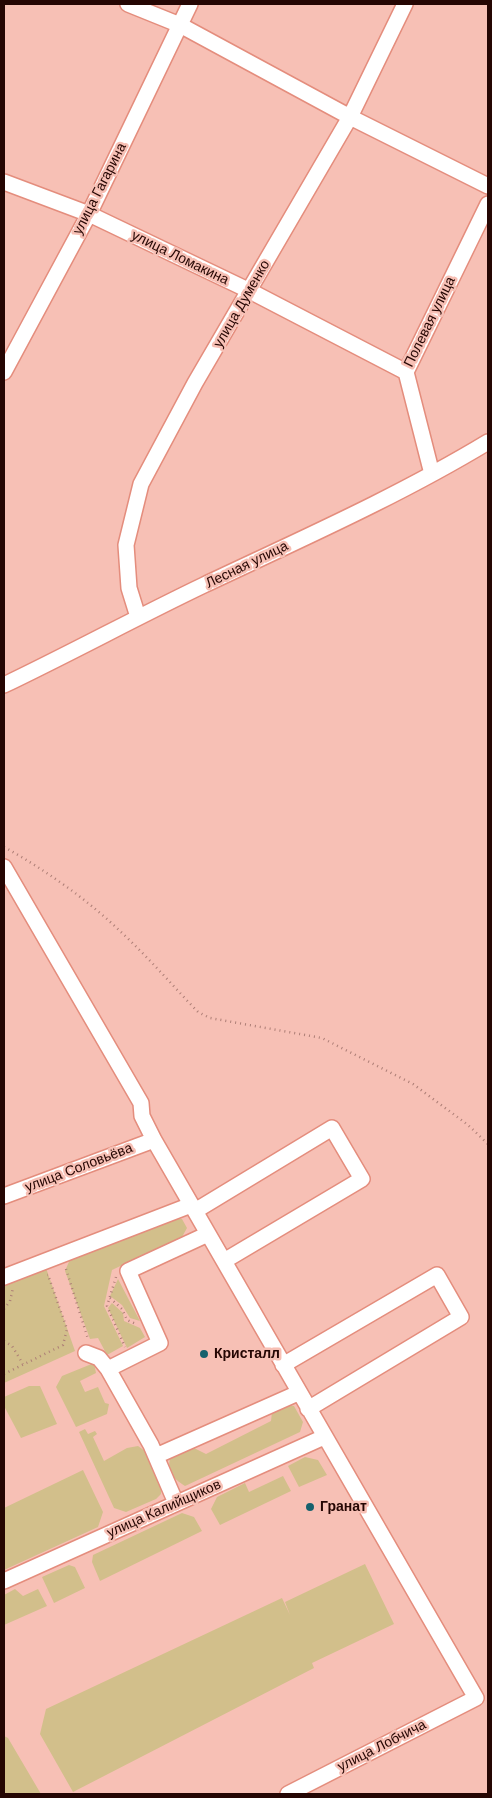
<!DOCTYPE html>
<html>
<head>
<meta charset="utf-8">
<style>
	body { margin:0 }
	#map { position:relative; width:492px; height:1798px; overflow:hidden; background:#f7c0b5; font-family:Helvetica,sans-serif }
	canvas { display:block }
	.frame { position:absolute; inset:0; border:5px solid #250603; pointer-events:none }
</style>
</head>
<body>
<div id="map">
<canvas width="492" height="1798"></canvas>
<div class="frame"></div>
</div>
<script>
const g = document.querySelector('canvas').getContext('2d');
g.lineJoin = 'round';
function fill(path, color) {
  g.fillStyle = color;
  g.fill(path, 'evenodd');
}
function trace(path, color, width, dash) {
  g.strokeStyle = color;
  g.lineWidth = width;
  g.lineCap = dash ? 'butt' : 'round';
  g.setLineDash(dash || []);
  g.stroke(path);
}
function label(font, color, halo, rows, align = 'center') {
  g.font = font + ' Helvetica,sans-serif';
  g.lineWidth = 5;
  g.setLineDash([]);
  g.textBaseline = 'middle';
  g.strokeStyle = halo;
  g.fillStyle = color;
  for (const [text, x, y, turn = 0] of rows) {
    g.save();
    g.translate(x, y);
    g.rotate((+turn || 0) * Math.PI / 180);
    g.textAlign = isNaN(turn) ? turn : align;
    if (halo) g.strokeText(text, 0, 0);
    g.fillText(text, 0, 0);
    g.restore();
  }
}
fill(new Path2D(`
	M173,1218L182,1219L187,1228L182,1237L112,1270L104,1306L123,1346L107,1355L98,1338L90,1339L65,1271L71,1257Z
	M46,1268L75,1351L4,1383V1284Z
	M118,1279L140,1321L130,1318L122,1305L110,1296Z
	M112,1303L123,1313L124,1321L140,1328L145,1337L127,1348L108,1308Z
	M94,1363L96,1373L80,1381L85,1392L98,1387L105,1403L109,1404L107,1414L76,1427L56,1387L62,1376Z
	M29,1386H40L57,1424L21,1438L4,1406V1397Z
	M282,1404L294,1406L303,1422L300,1432L185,1486C173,1478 167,1473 170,1458L194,1448L206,1454L271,1421L272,1412Z
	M85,1429L88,1434L95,1431L97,1434L93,1437L104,1461L127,1448L138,1446L145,1451L161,1487V1494L156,1499L126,1512L114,1508L79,1432Z
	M305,1457L318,1460L327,1475L299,1487L288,1466Z
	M83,1470L103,1512L98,1527L4,1570V1508Z
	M283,1476L291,1491L220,1525L211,1509L217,1497L245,1483L249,1492Z
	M182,1513L194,1517L202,1531L100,1581L92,1562L93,1555Z
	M365,1564L394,1624L312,1663L314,1668L73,1792L40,1734L46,1709L282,1598L290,1615L285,1602Z
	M69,1565L75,1567L85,1588L54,1603L42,1577Z
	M15,1589L23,1596L38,1589L47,1606L4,1625V1595Z
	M4,1736L8,1738L41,1794H4Z`), '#d2bf8b');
const minor = new Path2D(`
	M128,4L180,25L350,117L488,186
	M4,182L89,214L250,291L406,372
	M4,372L89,214L190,4
	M432,474L406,372L488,204
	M138,617L129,588L126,545L141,484L195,383L350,117L405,4
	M4,685C71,653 137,617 204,585C299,540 397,497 488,442
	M4,867L141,1103L142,1116L154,1140L476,1698L288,1794
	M4,1196L154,1140
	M195,1211L332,1128L362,1179L224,1261
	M4,1277L191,1205
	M86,1353L99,1358L108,1369L151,1445L176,1503
	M283,1365L437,1275L461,1317L308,1409
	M108,1369L160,1343L128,1271L208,1234
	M156,1456L298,1393
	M4,1581L324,1437`);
trace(minor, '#e48d7d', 18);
trace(new Path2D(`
	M4,847C44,869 88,900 121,932C148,957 172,985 198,1012L210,1018L322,1038L413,1084L468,1125L488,1144
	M66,1269L88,1339
	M116,1277L107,1306L125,1347
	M110,1298L122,1309L127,1320L136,1324
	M4,1309L10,1301L13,1288
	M4,1341L12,1346L23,1364
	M4,1374L63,1345L67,1329L48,1275H47`), '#ad7e76', 2.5, [1, 4]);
trace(minor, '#fff', 15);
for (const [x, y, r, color] of [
	[204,1354,5,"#16616d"],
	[310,1507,5,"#16616d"]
]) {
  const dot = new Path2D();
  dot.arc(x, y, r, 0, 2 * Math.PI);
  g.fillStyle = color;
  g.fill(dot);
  trace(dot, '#f7c0b5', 2);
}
label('14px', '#250603', '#f7c0b5', [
	["улица Гагарина",100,189,-63],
	["улица Ломакина",180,258,26],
	["улица Думенко",242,304,-60],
	["Полевая улица",430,322,-64],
	["Лесная улица",247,565,-26],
	["улица Соловьёва",79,1168,-21],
	["улица Калийщиков",164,1509,-24],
	["улица Лобчича",382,1746,-27]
]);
label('bold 14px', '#250603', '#f7c0b5', [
	["Кристалл",214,1354],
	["Гранат",320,1507]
], 'left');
</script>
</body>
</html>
